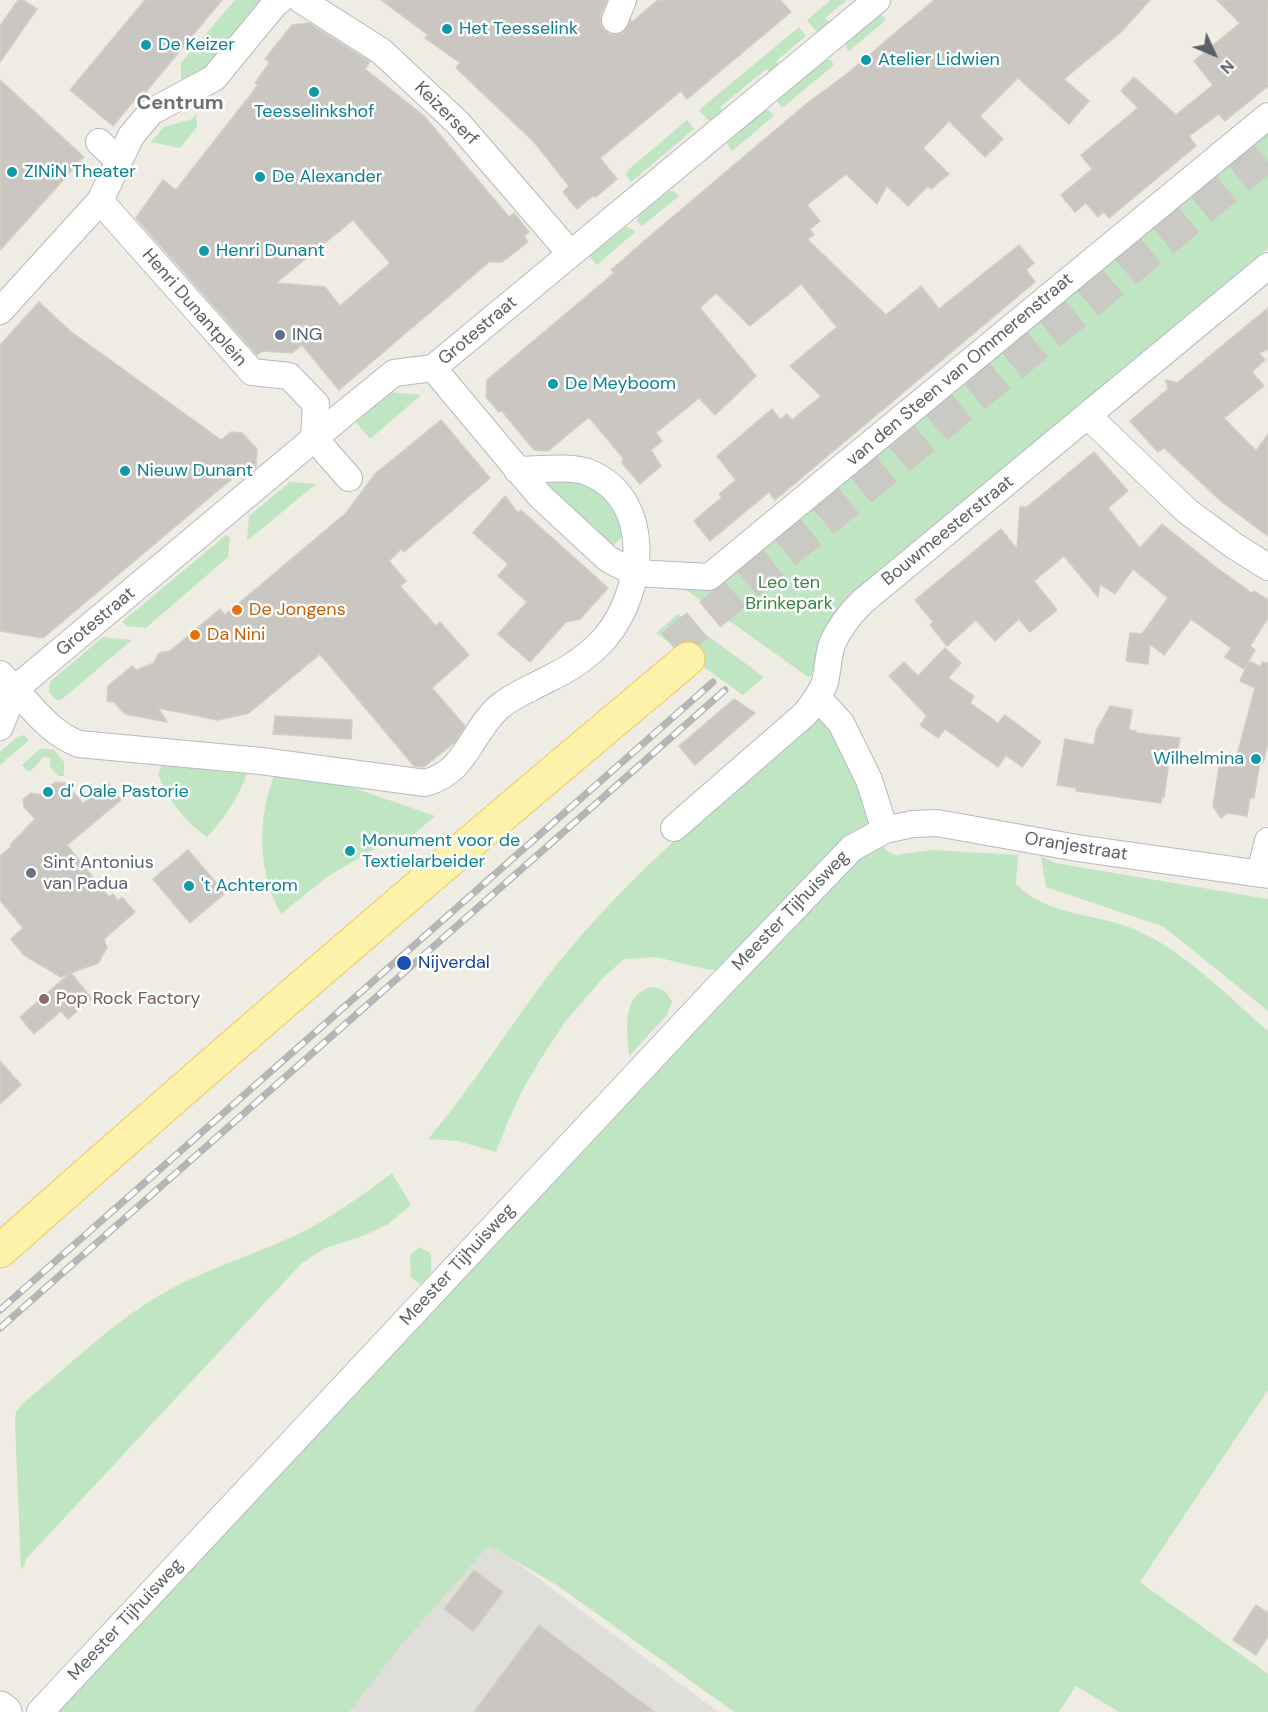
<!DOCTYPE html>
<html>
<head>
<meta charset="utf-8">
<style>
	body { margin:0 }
	#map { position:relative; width:1268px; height:1712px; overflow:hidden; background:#eeece3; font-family:"DM Sans",sans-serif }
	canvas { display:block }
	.north { position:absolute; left:1184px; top:24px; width:60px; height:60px; -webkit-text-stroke:4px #fff; paint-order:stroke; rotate:134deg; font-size:16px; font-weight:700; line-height:24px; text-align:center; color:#5c5f64 }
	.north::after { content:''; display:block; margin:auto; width:21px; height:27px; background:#5c5f64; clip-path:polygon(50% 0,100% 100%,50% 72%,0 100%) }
</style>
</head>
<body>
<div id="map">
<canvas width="1268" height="1712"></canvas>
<div class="north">N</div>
</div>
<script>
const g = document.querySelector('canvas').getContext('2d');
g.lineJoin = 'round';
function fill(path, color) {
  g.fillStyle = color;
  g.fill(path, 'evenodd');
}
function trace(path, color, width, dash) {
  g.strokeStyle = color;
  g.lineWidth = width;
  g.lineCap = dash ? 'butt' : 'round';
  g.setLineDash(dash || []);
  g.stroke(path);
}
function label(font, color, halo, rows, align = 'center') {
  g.font = font + ' "DM Sans",sans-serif';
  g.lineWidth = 5;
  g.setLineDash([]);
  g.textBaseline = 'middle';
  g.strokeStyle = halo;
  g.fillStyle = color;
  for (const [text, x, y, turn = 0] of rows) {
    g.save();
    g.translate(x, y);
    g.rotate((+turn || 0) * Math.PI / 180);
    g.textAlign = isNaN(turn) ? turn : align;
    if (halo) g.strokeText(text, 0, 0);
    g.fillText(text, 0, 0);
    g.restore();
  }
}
fill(new Path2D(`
	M488,1541L718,1712H342Z`), '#dfded8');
fill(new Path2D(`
	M235,0H264L210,66L181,80V63Z
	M831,0H847L825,18L831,25L818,33L807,20Z
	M878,14L883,16L886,20L849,51L846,47V41Z
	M799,27L806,36L776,61L781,67L772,74L766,69L720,107L724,113L712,122L707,119L699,110Z
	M825,60H831L834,65L782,108L777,101L779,96Z
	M764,110H769L774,116L732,151L727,143L729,139Z
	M196,114L197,127L180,148L151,142L164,127L192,119Z
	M687,120L694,129L631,182L626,175L628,170Z
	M1268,125V248L1241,271L1240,281L1232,288L1222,286L1193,310L1192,321L923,544L819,673L812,671V675L808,677L679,585Z
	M669,191H674L679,196L642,226L637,221L638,215Z
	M628,227L635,232L597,265L589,256L624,228Z
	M387,392L421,395L370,439L354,420Z
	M546,481H582L602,494L617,509L623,536L612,547L542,484Z
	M290,482L316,484L247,541L249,516Z
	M226,535L230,538L228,557L146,628L127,626L122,622Z
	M678,614L764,677L743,695L656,633Z
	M103,637L132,640L61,700H56L49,692L50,682Z
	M819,719L828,723L855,773L871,821L867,828L730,961L717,970L705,969L656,957L624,959L602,979L565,1022L547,1049L525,1085L508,1121L496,1152L458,1141L428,1139C482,1076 523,1002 578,939C648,859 729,791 809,722Z
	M24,735L29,740L0,765V752L17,737Z
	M41,748L54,750L64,762V776H58L50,766V758L42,757L38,764L30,771H27L22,765Z
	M162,764L249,768C240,795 226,817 207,837C183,820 169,801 158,774Z
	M276,771L357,789L435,816L406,841L401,838L367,853L327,877L281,914C257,872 257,815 276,771Z
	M883,846L887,851L895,855L932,850L1018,855L1016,884C1046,916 1095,913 1134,929C1185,951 1226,995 1268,1031V1390L1140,1582L1268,1674V1712H1119L1076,1686L1059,1712H734L558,1586L489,1545L401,1645L349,1712H60L61,1704L847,868L865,854Z
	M1041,856L1055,863L1268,899V1011L1164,927L1046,887Z
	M651,987C662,988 667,991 672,1002L667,1015L629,1056C628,1031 620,996 651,987Z
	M392,1173L411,1205L388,1224L363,1236L325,1248L301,1264L25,1560L26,1563L21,1569L15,1423L16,1412L23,1403C67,1368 107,1327 155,1298C199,1271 249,1257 296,1235C331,1218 361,1196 392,1173Z
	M420,1247L430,1253C432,1267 434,1278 420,1284L411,1277L410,1255Z`), '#c0e5c2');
const building = new Path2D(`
	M18,0H23L37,9L0,62V26Z
	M145,0H222L145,93L143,90L113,126L70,90Z
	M381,0H607L601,14L600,23L603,29L609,34L617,35L625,31L631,20L632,22L658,0H780L791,12L687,99L681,91L600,158L617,179L596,197L593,196L577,209L563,192L569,186L534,142L456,68L460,63L425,38L428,35Z
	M934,0H1150L1121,32L1064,79L1089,101L1069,124L1018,78L980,116L1003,139L985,157L949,121L923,148L949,174L931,189L928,186L908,206L887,186L877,204L846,174L807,205L820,221L810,229L814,235L807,239L886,315L921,286L939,309L1019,245L1034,263L1026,270L1035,282L775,500L769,492L710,541L694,521L722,497L719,494L736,480L717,456L772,409L780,419L787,414L792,420L821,396L790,366L837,327L801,284L750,326L716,293L700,308L756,376L715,415L699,398L656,433L662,441L651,450L661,466L640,484L622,463L623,458L589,417L548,451L534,450L501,410L499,412L486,397L487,380L614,273L611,270L643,242L805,105L848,73Z
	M1217,0H1268V86L1225,121L1219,114L1189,136L1196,146L1109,218L1104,212L1098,217L1086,203L1075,212L1061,195L1092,169L1081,155L1138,108L1121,91L1134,77L1176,115L1213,85L1194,61L1240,23Z
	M309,23L370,62L365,69L424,116L509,217L514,213L529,232L524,236L528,242L502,262H489L339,390L302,345L292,353L263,351L257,355L136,218L163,180L176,190L258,85L255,83L270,62L265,59L292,25ZM353,220L390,263L340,306L325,287L276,283Z
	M0,80L84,157L0,250Z
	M39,302L70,331L221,440L231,432L242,433L257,449L256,467L242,478L234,477L43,638L0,631V345Z
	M1268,308V349L1259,353L1265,360L1252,372L1264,386L1224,418L1256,451L1268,434V536L1222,502L1164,448L1158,452L1130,421L1168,389L1166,380L1177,383Z
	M441,420L490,478L404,552L401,549L389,561L406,581L400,586L436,626L440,622L469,655L432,688L465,726L456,741L424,767L414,766L320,654L249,713L218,720L158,708L167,722L125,714L114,702L107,701L108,686L132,666L136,670L154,663L159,653L170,651L220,609L225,615L346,513L375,474Z
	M1094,452L1128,491L1108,508L1140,548L1162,524L1217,568L1252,593L1254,591L1268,600V618L1250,646L1255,650L1244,669L1225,657L1231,648L1191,619L1164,655L1150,644L1148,664L1126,661L1130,633L1142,634L1168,598L1133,569L1115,594L1100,584L1098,597L1064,556L1034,581L1057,610L1030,632L1019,619L995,641L976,620L947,646L930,625L933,622L915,600L1001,529L1017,549L1020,507H1027Z
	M505,496L518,513L521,510L608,588L580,619L566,622L530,662L498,634L527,602L498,576L508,564L473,533Z
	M945,648L961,663L948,678L974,696L970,703L998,723L1005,715L1041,742L1022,767L1006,755L998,767L945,729L938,738L920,725L927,716L889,676L904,662L918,676Z
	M1249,661L1261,667L1262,662L1268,663V743L1263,763L1260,762L1254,798H1250L1247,816L1227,813L1221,818L1213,806L1220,760L1235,763L1255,688L1240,681Z
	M734,699L755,713L695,765L679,746Z
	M1110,706L1132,710L1129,730L1136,731V733L1180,738L1177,756L1170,755L1164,797H1162L1161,803L1076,791V788L1057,785L1065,739L1094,745L1096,731Z
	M275,716L352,720L351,739L273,734Z
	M55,782L65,783L83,803L108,783L121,800L67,845L109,897L113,894L118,901L122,897L135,912L104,939L107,948L98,963L71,973L92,999L68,1019L61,1011L34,1034L20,1017L70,973L61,977L24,955L11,939L23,928L0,900V856L11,847L10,845L35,819L24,807L23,799L31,793L40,795Z
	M188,850L225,893L190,923L153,879Z
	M0,1061L21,1085L0,1104Z
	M474,1570L503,1592L473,1631L444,1609Z
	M1256,1605L1268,1613V1636L1256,1655L1233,1640Z
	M539,1625L617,1684L655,1712H474Z`);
fill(building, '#cac6c1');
trace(building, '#d2cec2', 1.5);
trace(new Path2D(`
	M672,646L1268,154`), '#cac9c3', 33, [33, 16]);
const street = new Path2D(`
	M301,0L381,51L458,123L570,253
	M615,20L623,0
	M99,142L119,161
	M100,201L252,372L289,376L316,404L314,438L349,478
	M0,311L100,201L131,136L151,112L214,78L274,5L280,0
	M433,368L540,496L608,559L635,573L709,577L1268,116
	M1088,416L1187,511L1233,545L1268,567
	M0,674C25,697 46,732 79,744L261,761L425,783C467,772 470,733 499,707C513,695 530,689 546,680C568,670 589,656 605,638C644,592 655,501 590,473C571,465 538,470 517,470
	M818,698L841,723L869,780L885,830
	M0,727L15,689L341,416L394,373L433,368L877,0
	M674,828L805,714C813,704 821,694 825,682C828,670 828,656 832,644C839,628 850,614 862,602L1268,266
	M1260,873L1268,841
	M40,1712L707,999L852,848L885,830L912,824L937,823L1077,848L1268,875`);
const secondary = new Path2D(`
	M0,1708L5,1712`);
const primary = new Path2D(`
	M0,1251C226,1050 456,853 688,659`);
trace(street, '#b6b9bd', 28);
trace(secondary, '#b7babf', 35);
trace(primary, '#edca5d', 35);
trace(street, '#fff', 26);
trace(secondary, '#fff', 33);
trace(primary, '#fdf2aa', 33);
const rail = new Path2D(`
	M0,1310L713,682
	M0,1328L725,690`);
trace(rail, '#b4b5b5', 7);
trace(rail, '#fff', 4.5, [14]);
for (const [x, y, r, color] of [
	[447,29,6,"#0f9aa8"],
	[146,45,6,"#0f9aa8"],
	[866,60,6,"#0f9aa8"],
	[314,92,6,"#0f9aa8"],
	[12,172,6,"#0f9aa8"],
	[260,177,6,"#0f9aa8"],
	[204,251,6,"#0f9aa8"],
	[280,335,6,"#5c6f8a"],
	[553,384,6,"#0f9aa8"],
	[125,471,6,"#0f9aa8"],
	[237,610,6,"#e8710a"],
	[195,635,6,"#e8710a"],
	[1256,759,6,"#0f9aa8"],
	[48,792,6,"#0f9aa8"],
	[350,851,6,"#0f9aa8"],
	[31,873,6,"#6b7280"],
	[189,886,6,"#0f9aa8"],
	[404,963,8,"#1a4fb4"],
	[44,999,6,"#8d6e63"]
]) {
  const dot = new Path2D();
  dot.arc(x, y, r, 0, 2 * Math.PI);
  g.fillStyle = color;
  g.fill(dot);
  trace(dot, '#fff', 2);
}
label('18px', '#0d838f', '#fff', [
	["Het Teesselink",459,29],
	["De Keizer",158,45],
	["Atelier Lidwien",878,60],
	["Teesselinkshof",314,112,"center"],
	["ZINiN Theater",24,172],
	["De Alexander",272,177],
	["Henri Dunant",216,251],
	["De Meyboom",565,384],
	["Nieuw Dunant",137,471],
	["Wilhelmina",1244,759,"right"],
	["d' Oale Pastorie",60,792],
	["Monument voor de",362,841],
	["Textielarbeider",362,862],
	["'t Achterom",201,886]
], 'left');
label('18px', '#5c5f64', '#fff', [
	["Keizerserf",446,114,45],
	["Henri Dunantplein",194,308,49],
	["Grotestraat",478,331,-40],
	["van den Steen van Ommerenstraat",960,370,-40],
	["Bouwmeesterstraat",948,531,-39],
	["Grotestraat",96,622,-40],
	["Oranjestraat",1076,847,9],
	["Meester Tijhuisweg",791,911,-46],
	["Meester Tijhuisweg",458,1265,-47],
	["Meester Tijhuisweg",126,1620,-47]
]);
label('18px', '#4e5e75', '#fff', [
	["ING",292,335]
], 'left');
label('18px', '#38863e', '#fff', [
	["Leo ten",789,583],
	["Brinkepark",789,604]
]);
label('18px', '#c56008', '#fff', [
	["De Jongens",249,610],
	["Da Nini",207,635]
], 'left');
label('18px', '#5b616d', '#fff', [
	["Sint Antonius",43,863],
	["van Padua",43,884]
], 'left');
label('18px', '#164399', '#fff', [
	["Nijverdal",418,963]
], 'left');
label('18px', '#785e54', '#fff', [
	["Pop Rock Factory",56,999]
], 'left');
label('bold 20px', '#6d7176', '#fff', [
	["Centrum",180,104]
]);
</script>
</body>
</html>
